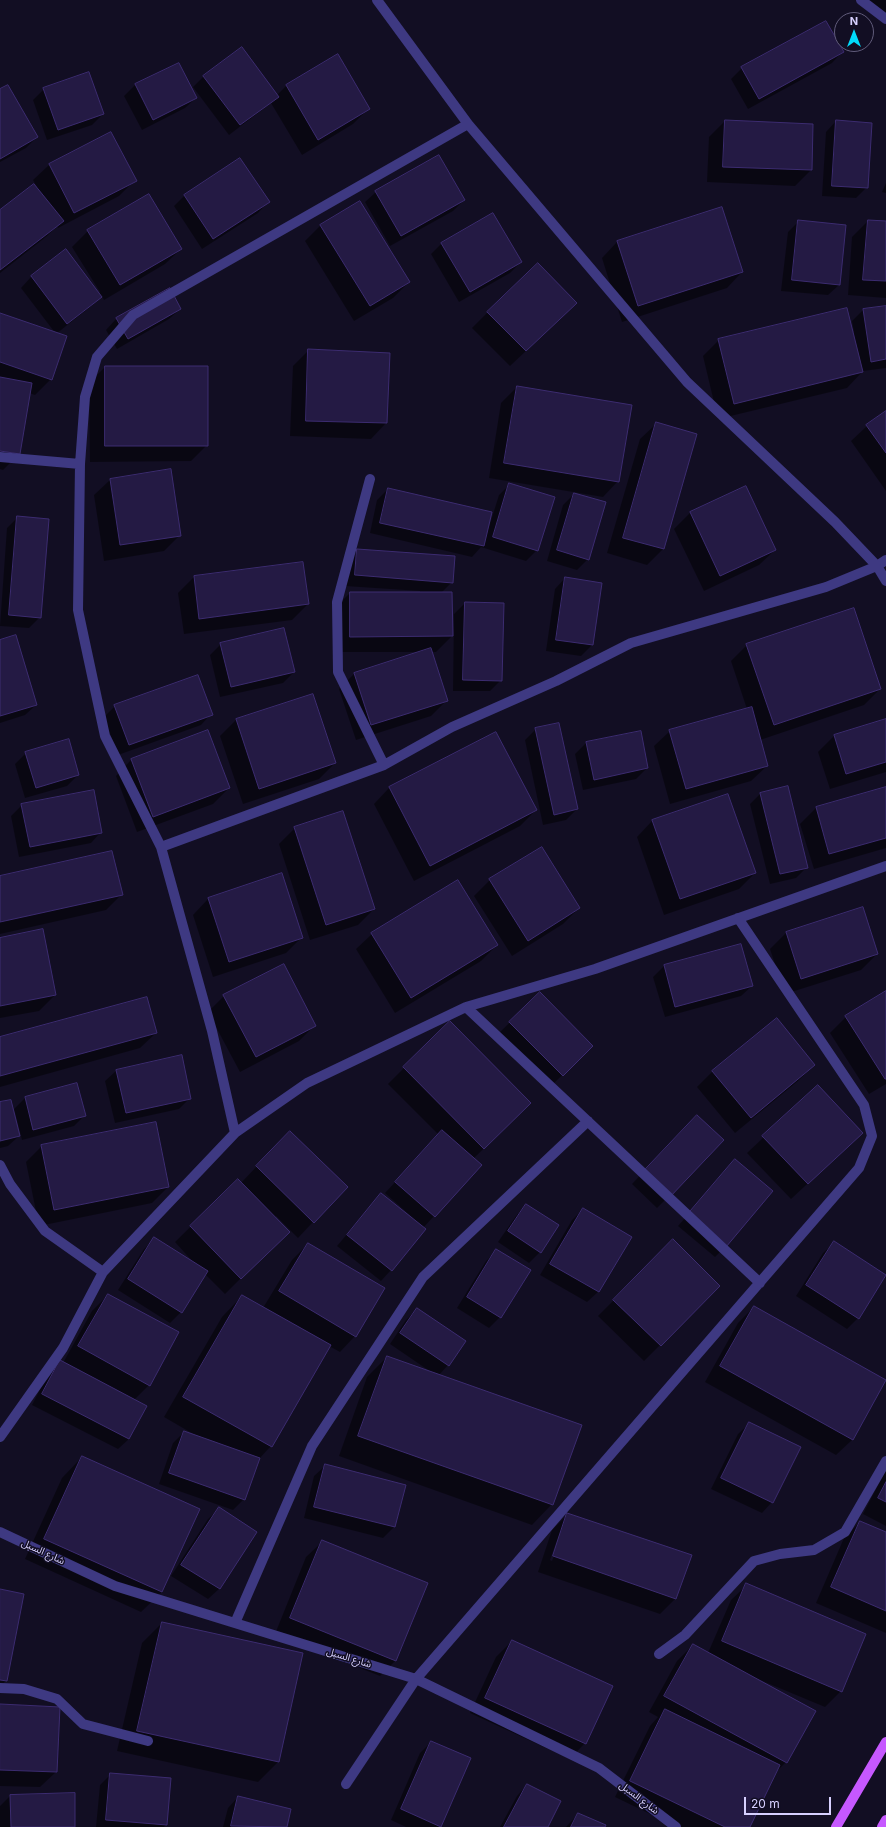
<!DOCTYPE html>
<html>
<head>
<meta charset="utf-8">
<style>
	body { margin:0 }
	#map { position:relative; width:886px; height:1827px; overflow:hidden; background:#120e23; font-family:Inter,sans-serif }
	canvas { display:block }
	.north { position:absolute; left:834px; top:12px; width:40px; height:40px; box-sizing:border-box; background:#120e23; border:1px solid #615c7b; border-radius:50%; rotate:0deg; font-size:11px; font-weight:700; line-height:16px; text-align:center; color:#d7d0ff }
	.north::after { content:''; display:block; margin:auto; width:14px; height:18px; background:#00dafb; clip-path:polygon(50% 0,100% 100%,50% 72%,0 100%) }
	.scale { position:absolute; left:744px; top:1797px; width:87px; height:18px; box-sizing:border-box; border:2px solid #d7d0ff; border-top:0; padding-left:5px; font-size:12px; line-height:14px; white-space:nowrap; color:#d7d0ff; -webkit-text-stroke:3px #120e23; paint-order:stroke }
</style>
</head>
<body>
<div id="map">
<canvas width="886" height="1827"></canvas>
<div class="north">N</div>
<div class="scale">20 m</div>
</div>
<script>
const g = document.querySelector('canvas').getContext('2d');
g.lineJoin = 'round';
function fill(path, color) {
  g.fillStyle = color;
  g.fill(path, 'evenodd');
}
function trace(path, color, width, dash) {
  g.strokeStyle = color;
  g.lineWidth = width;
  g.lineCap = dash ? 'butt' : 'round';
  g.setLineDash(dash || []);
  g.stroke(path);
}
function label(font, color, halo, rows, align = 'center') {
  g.font = font + ' Inter,"Noto Sans Arabic",sans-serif';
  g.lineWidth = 3;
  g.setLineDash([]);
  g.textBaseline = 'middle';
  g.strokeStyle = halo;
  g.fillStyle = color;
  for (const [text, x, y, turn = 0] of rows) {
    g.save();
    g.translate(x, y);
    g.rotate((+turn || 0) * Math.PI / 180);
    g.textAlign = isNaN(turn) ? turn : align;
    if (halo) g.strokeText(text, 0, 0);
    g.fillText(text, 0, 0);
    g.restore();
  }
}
fill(new Path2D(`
	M865,0H886V19Z
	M842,52L832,63L748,109L731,79L742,68Z
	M179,64L196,98L185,108L142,130L124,96L135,85Z
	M204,76L276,96L286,86L369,108L353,124L302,155L271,103L229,135L193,87Z
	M44,89L103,114L92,125L47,140L33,100Z
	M0,91L37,137L26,148L0,162Z
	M725,121L812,125L811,170L795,186L707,182L709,137Z
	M836,121L867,187L856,198L822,196L826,132Z
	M110,133L135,180L119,196L58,228L57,226L47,236L0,273V211L37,187L33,180L49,165Z
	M886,183V193L882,192Z
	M376,192L464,200L453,211L390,246L365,202Z
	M185,195L268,202L258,213L202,249L174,206Z
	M799,221L839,285L828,295L781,291L788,232Z
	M868,221L886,222V298L848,295L852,237Z
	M321,225L409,282L393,298L354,321L305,241Z
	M88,231L181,249L165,264L104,300L102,296L90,307L56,334L51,379L35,395L29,393L19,454L3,470L0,469V314L56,334L21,288L31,277L65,251L99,293L100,292L72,247Z
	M617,242L742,272L727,288L622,322L602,258Z
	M442,243L521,262L510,273L459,302L431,254Z
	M169,289L180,309L169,319L117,349L106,330L116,319Z
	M886,307V368L863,371L847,388L718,419L703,356L719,340L852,332H854L852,321L863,310Z
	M488,312L560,319L510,366L472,328Z
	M309,350L389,354L386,423L371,439L290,436L293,366Z
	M105,367L207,445L191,461L90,462L89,383Z
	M517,387L618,481L603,497L489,478L501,403Z
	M886,413V491L851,441L867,426Z
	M656,424L663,549L647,565L607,553L640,439Z
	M170,470L180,535L164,551L104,561L94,495L110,480Z
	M510,484L537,550L526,561L481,547L472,557L370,533L377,500L388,489L489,527L499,495Z
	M745,488L775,550L759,565L704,591L674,529L690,513Z
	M574,494L588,559L577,570L547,561L563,505Z
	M18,517L40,617L29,628L0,626L7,528Z
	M357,550L452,582L441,593L452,636L436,652H431L447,700L431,716L356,740L339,689L355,673L421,652H335L334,609L350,593H420V591L345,586L347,561Z
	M302,563L308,604L292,620L184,634L178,593L194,577Z
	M565,578L601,583L592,645L581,656L546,651L555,589Z
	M465,603L501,680L490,691H453L454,614Z
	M0,641L36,705L25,715L0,723Z
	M221,644L294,672L283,683L220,697L210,655Z
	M747,645L880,689L864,705L760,740L767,766L751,781L670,804L654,746L670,731L747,709L731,661Z
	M312,695L335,763L319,779L243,804L220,736L236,720Z
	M115,706L211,714L201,725L118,755L104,717Z
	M886,720V772L830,789L818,752L834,736Z
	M536,729L577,809L566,820L543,825L525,740Z
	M640,732L647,768L636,779L583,790L575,754L586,743Z
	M496,733L536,810L520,826L414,881L374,804L389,788Z
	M26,753L78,775L67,786L25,798L15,764Z
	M131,760L229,788L213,804L137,832L116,776Z
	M886,788V848L814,869L800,824L816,808Z
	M761,793L807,867L796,878L770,884L750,804Z
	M22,805L101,832L91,843L19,857L11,816Z
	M652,821L755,873L739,889L664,915L637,837Z
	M295,828L374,909L358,925L310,940L279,844Z
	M0,877L122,894L106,910L0,934Z
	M490,880L579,908L563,924L512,956L474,896Z
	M208,899L302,937L286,953L213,977L193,915Z
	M862,908L877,954L861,970L785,994L770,949L786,933Z
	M372,934L497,945L481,961L395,1013L356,949Z
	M0,939L55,995L39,1011L0,1018Z
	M740,945L752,986L741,996L665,1017L653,977L664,966Z
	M886,992V1084L869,1094L830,1033L846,1017Z
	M540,993L592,1046L551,1086L499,1033Z
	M224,996L315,1025L299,1041L240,1072L208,1012Z
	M450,1022L514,1119L473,1159L480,1166L423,1228L391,1270L381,1281L337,1246L381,1194L412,1219L413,1218L385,1193L439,1135L388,1084Z
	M156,1033L140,1048L0,1087V1038Z
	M814,1065L798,1081L735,1133L697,1087L713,1071Z
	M116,1071L190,1098L179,1109L115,1123L105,1081Z
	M76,1084L85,1115L74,1126L22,1140L14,1109L25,1098Z
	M818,1086L846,1148L791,1199L747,1153Z
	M0,1103L19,1136L8,1146L0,1148Z
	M686,1127L668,1197L657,1208L632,1184Z
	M42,1146L168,1187L152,1203L39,1226L26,1162Z
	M274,1148L313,1222L298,1238L276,1216L272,1247L225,1294L205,1274L181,1312L170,1323L118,1290L144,1249L155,1238L194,1263L175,1242L238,1180L241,1183Z
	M735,1161L726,1246L715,1257L678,1226Z
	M526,1205L558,1225L540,1252L529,1263L498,1242L516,1216Z
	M583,1209L630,1237L598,1292L587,1302L540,1275L572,1220Z
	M673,1241L719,1286L644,1361L598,1316Z
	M834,1243L886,1276L858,1318L847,1329L796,1296L823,1253Z
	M308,1244L355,1336L340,1352L329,1346L271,1446L258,1460L244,1499L233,1510L159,1484L173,1443L184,1432L195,1435L164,1417L222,1317L242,1296L263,1308L292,1260Z
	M497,1250L500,1317L489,1328L457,1308L486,1261Z
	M108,1295L149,1385L134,1400L129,1439L118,1449L32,1405L49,1372L60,1362L63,1363L92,1311Z
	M754,1307L852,1440L836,1455L705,1382L738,1323Z
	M417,1309L448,1365L439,1375L552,1504L532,1525L339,1456L367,1377L387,1357L431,1372L390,1344L406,1320Z
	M749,1424L772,1502L762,1513L711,1489L738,1434Z
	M82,1457L162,1592L141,1612L25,1559L62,1478Z
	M325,1466L405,1485L394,1527L383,1538L304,1518L314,1476Z
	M886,1470V1526L863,1514Z
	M219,1509L256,1532L219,1589L208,1599L171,1576L208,1519Z
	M568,1514L676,1598L660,1614L538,1572L552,1530ZM560,1532H562L552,1561L550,1560Z
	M860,1522L886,1533V1633L816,1603L844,1538Z
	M322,1542L395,1661L380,1676L275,1634L306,1557Z
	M747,1585L841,1691L825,1707L760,1680L786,1762L775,1773L749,1827H677L615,1797L650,1726L658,1717L649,1712L677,1661L693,1645L708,1653L731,1600Z
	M0,1590L6,1681L0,1686Z
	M162,1623L302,1654L278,1762L258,1782L117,1751L142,1643Z
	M512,1641L585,1743L570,1759L470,1713L496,1657Z
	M0,1705L56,1772L40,1787L0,1786Z
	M431,1742L440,1827H406L391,1820L420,1753Z
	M110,1775L166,1824L164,1827H96L100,1785Z
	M527,1785L546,1827H500L517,1796Z
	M10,1796L74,1827H0V1806Z
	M238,1797L290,1810L286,1827H223L228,1808Z
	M578,1814L604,1827H566Z`), '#0007');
const building = new Path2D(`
	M826,21L844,52L759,99L741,67Z
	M242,47L279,97L240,125L203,76Z
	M338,54L370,109L318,140L286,85Z
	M179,63L197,98L153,120L135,84Z
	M89,72L104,114L58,130L43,88Z
	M8,85L38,137L0,159V89Z
	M725,120L813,124L812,170L723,167Z
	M836,120L872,123L868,188L832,186Z
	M111,132L137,181L74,213L49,164Z
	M439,155L465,200L401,236L375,191Z
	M240,158L270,202L213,239L184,195Z
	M34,184L64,221L0,270V210Z
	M149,194L182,249L120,285L87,230Z
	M360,201L410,282L370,306L320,225Z
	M722,207L743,272L638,306L617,241Z
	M493,213L522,262L470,292L441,243Z
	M798,220L846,225L840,285L792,280Z
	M868,220L886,221V281L863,280Z
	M66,249L102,297L67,324L31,276Z
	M538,263L577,303L526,351L487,312Z
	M170,288L181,309L128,339L116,318Z
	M886,306V359L871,362L863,309Z
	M847,308L863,372L734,404L718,339Z
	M0,313L67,336L52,380L0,362Z
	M308,349L390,353L387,423L306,421Z
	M105,366H208V446H105Z
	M0,377L32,383L20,454L0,451Z
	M517,386L632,405L619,482L504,463Z
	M886,411V453L866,425Z
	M656,422L697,434L664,549L623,538Z
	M171,469L181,536L120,545L110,479Z
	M509,483L555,497L538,551L493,537Z
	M746,486L776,550L720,576L690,512Z
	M388,488L492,512L484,546L380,523Z
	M574,493L606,502L589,560L557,550Z
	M17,516L49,519L41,618L9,615Z
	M357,549L455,556L453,583L355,575Z
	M303,562L309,604L199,619L194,576Z
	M565,577L602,583L593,645L556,640Z
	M350,592H452L453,636L350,637Z
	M465,602L504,603L502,681L463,680Z
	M854,608L881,689L774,725L746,644Z
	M284,628L295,672L231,687L220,643Z
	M16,635L37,705L0,716V640Z
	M431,648L448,701L371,725L354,673Z
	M198,675L213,715L129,745L114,705Z
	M313,694L336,763L259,789L236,719Z
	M752,707L768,766L686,789L669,730Z
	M886,719V762L846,774L834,735Z
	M559,723L578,809L554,815L535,728Z
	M208,730L230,788L153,817L131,759Z
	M641,731L648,768L594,780L586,742Z
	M496,732L537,810L430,866L389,787Z
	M69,739L79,775L36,788L25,752Z
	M788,786L808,868L780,874L760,793Z
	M886,787V838L829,854L816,807Z
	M94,790L102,833L30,847L21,804Z
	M728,794L756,873L680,899L652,820Z
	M343,811L375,909L326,925L294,827Z
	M542,847L580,908L528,941L489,879Z
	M112,851L123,895L0,922V876Z
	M282,873L303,938L229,962L208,898Z
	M458,880L498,945L411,998L371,933Z
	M863,907L878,954L801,979L786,932Z
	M43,929L56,995L0,1006V938Z
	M741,944L753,986L675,1007L664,965Z
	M284,964L316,1026L256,1057L223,995Z
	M886,991V1079H885L845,1016Z
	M540,992L593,1046L563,1076L509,1022Z
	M147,997L157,1033L0,1076V1037Z
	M777,1018L815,1065L751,1118L712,1071Z
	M450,1021L531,1103L484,1149L403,1067Z
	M182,1055L191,1099L126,1113L116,1070Z
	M77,1083L86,1116L33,1130L25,1097Z
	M818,1085L863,1133L808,1184L762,1136Z
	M11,1100L20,1136L0,1141V1102Z
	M697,1115L724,1140L669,1198L642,1173Z
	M156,1122L169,1187L54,1210L41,1145Z
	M442,1130L482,1165L435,1217L395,1182Z
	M290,1131L348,1187L314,1223L256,1166Z
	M735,1159L773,1191L726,1247L688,1214Z
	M238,1179L290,1232L241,1279L190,1226Z
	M381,1193L426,1229L392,1271L347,1235Z
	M526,1204L559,1225L541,1253L508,1231Z
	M583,1208L632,1237L599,1292L550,1264Z
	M154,1237L208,1271L182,1313L128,1279Z
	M673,1239L720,1286L661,1346L613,1300Z
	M834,1241L886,1275L859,1319L806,1285Z
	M308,1243L385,1288L356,1337L279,1291Z
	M496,1249L531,1270L501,1318L467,1297Z
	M108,1294L179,1332L150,1386L78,1346Z
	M242,1295L331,1345L272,1447L183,1397Z
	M754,1306L886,1380L853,1440L720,1366Z
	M417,1308L466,1341L449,1366L400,1333Z
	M387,1356L582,1425L553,1505L358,1436Z
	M60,1360L147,1406L129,1439L42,1394Z
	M749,1422L801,1447L773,1503L721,1478Z
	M184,1431L260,1458L245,1500L169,1473Z
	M82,1456L200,1509L162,1592L44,1539Z
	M325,1464L406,1485L395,1527L314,1507Z
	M886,1482V1502L878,1498Z
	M219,1507L257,1532L220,1589L181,1565Z
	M567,1513L692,1555L676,1599L553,1556Z
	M860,1521L886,1532V1611L831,1587Z
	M322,1540L428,1583L396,1661L290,1618Z
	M746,1583L866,1634L842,1692L722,1641Z
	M0,1589L24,1594L7,1681L0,1680Z
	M162,1622L303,1653L279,1762L137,1731Z
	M512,1640L613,1686L586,1744L485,1698Z
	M693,1644L816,1711L787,1763L664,1696Z
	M0,1704L60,1707L57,1772L0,1770Z
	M665,1709L780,1765L750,1827H725L630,1781Z
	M431,1741L471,1758L441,1827L401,1809Z
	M110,1773L171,1778L167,1825L106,1820Z
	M527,1784L561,1801L548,1827H504Z
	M75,1793V1827H11L10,1795Z
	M238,1796L291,1809L287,1827L231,1826Z
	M578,1813L606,1825L605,1827H571Z`);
fill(building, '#241a44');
trace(building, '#3c2c70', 1);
trace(new Path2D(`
	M377,0L468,124L687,382L835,522L877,566L886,581
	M861,0L886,19
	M0,457L80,464
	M370,479L337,602L338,672L384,765
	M161,847L384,765L452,727L556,681L631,643L826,587L877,566L886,560
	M466,1007L760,1283
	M235,1133L212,1031L161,847L105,736L78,610L80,464L85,397L97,357L133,315L468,124
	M0,1165L10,1184L45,1231L103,1272
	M0,1437L63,1348L103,1272L235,1133L307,1083L466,1007L595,969L886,866
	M0,1532L115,1586L416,1679L599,1768L676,1827
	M235,1623L312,1446L423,1277L588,1121
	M659,1654L685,1635L754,1561L780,1554L814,1550L845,1532L886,1461
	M0,1688L24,1689L57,1699L83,1724L148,1741
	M346,1784L416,1679L859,1168L872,1136L864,1105L738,918`), '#3e3982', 10);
trace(new Path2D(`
	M836,1827L886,1742
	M882,1827L886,1820`), '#c658ff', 10);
label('10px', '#d7d0ff', '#120e23', [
	["شارع السبل",43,1552,25],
	["شارع السبل",349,1658,17],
	["شارع السبل",639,1798,37]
]);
</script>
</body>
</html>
